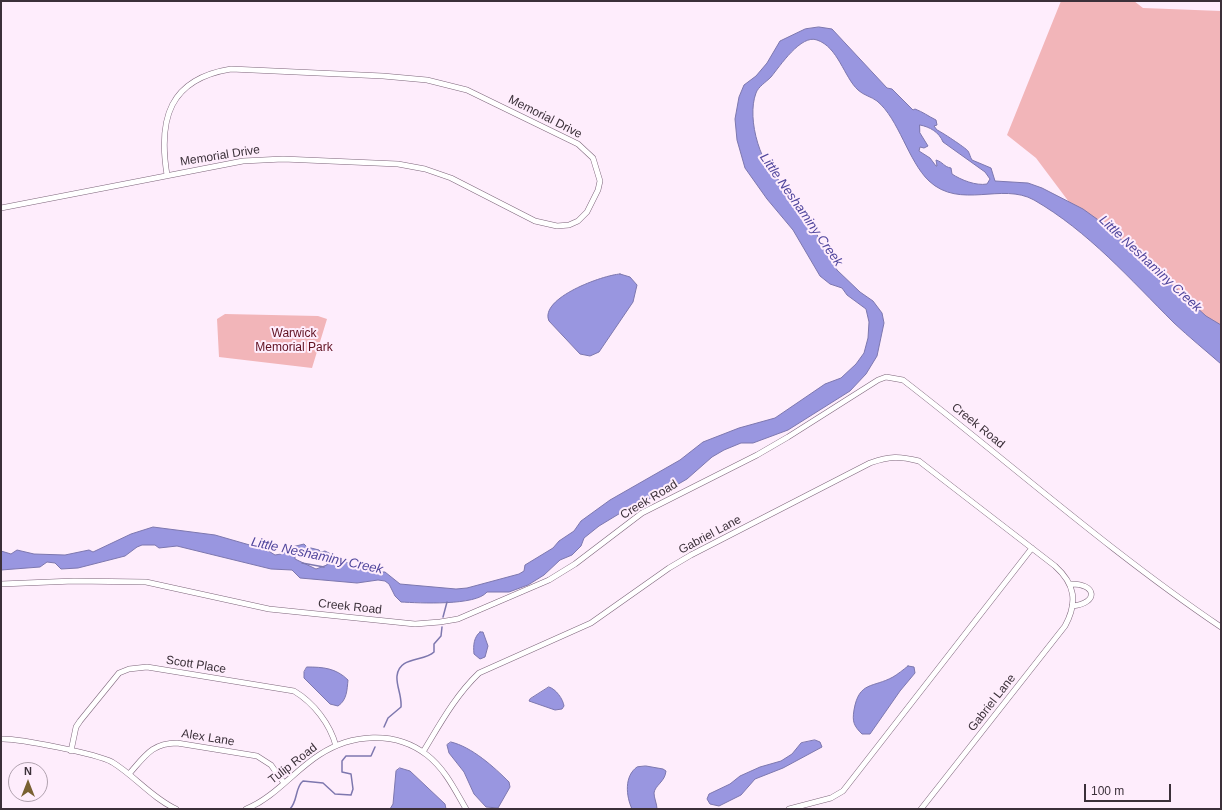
<!DOCTYPE html>
<html>
<head>
<meta charset="utf-8">
<style>
	body { margin:0 }
	#map { position:relative; width:1222px; height:810px; overflow:hidden; background:#feedfc; font-family:Helvetica,sans-serif }
	canvas { display:block }
	.frame { position:absolute; inset:0; border:2px solid #3b3039; pointer-events:none }
	.north { position:absolute; left:8px; top:762px; width:40px; height:40px; box-sizing:border-box; background:#feedfc; border:1px solid #b0a1ae; border-radius:50%; rotate:0deg; font-size:11px; font-weight:700; line-height:16px; text-align:center; color:#3b3039 }
	.north::after { content:''; display:block; margin:auto; width:14px; height:18px; background:#796132; clip-path:polygon(50% 0,100% 100%,50% 72%,0 100%) }
	.scale { position:absolute; left:1084px; top:784px; width:87px; height:18px; box-sizing:border-box; border:2px solid #3b3039; border-top:0; padding-left:5px; font-size:12px; line-height:14px; white-space:nowrap; color:#3b3039; -webkit-text-stroke:3px #feedfc; paint-order:stroke }
</style>
</head>
<body>
<div id="map">
<canvas width="1222" height="810"></canvas>
<div class="frame"></div>
<div class="north">N</div>
<div class="scale">100 m</div>
</div>
<script>
const g = document.querySelector('canvas').getContext('2d');
g.lineJoin = 'round';
function fill(path, color) {
  g.fillStyle = color;
  g.fill(path, 'evenodd');
}
function trace(path, color, width, dash) {
  g.strokeStyle = color;
  g.lineWidth = width;
  g.lineCap = dash ? 'butt' : 'round';
  g.setLineDash(dash || []);
  g.stroke(path);
}
function label(font, color, halo, rows, align = 'center') {
  g.font = font + ' Helvetica,sans-serif';
  g.lineWidth = 4;
  g.setLineDash([]);
  g.textBaseline = 'middle';
  g.strokeStyle = halo;
  g.fillStyle = color;
  for (const [text, x, y, turn = 0] of rows) {
    g.save();
    g.translate(x, y);
    g.rotate((+turn || 0) * Math.PI / 180);
    g.textAlign = isNaN(turn) ? turn : align;
    if (halo) g.strokeText(text, 0, 0);
    g.fillText(text, 0, 0);
    g.restore();
  }
}
fill(new Path2D(`
	M1061,1H1134L1143,8L1221,11V339L1072,206L1036,158L1007,135Z
	M225,314L318,316L327,319L312,368L219,357L217,319Z`), '#f2b5b9');
const water = new Path2D(`
	M819,27L832,29L887,88L892,89L913,110L915,109C923,112 928,116 936,120L937,125L934,126L937,130C940,131 966,148 968,151C970,154 970,157 972,160L991,168L995,181L1028,183L1042,188L1083,209L1115,232L1118,237L1126,243L1206,316L1221,325V364C1205,350 1189,337 1174,323C1131,280 1088,231 1034,200C1002,182 960,210 929,181C908,161 899,119 877,101C872,97 863,95 858,90C844,77 838,47 817,40C801,34 780,66 771,77C766,82 758,87 756,93C746,119 761,170 785,185L811,224L837,270L860,292L873,301L882,313L884,323L877,356L866,374L850,391L788,430L753,443H741L724,450L712,457L687,479L668,490L627,509L599,526L584,538L581,546L572,555L560,560L544,575L528,585L509,592H487C476,606 419,603 401,602L395,596L389,584L385,581L378,580L357,583L300,578L292,570L271,569L177,546L159,548L155,545H142L137,547L125,556L78,568L61,569L55,563L47,562L40,567L1,570V551L11,554L17,550L34,554L65,555L89,550L93,552L131,534L153,527L215,535L267,550L275,555L281,554L288,548L304,544L307,547L319,550L321,552L325,551L354,566L371,565L377,572H385L400,584L456,589L467,588L519,574L524,571L525,565L553,548L559,541L574,531L581,521L610,500L680,460L703,442L739,428L775,418L825,384L841,378L856,364L864,353L868,338L869,322L866,309L847,295L842,288L830,284L820,276L793,230L767,199L745,168L737,140L735,119L739,97L744,85L756,76L767,63L780,41L805,29ZM920,125C930,127 939,132 943,142L985,172L990,179L987,184C976,186 961,180 952,174L951,168C944,167 943,162 936,160L937,166H936L930,158L919,151L920,147L924,148L928,146L920,133ZM301,552L325,559L327,561V565L316,569L295,559V555Z
	M620,274L630,277L637,285L633,302L599,352L590,356L580,354L549,321C539,298 603,275 620,274Z
	M480,632H483L488,646L485,657L480,659L474,654C473,645 474,637 480,632Z
	M908,666L914,667L915,673L900,691L870,734H862C854,726 852,722 854,710C859,681 873,688 893,677C898,674 903,670 908,666Z
	M307,667C323,667 336,668 348,680C347,690 347,700 338,706L330,704L304,678V672Z
	M549,687C556,689 563,699 564,706L562,709L555,710L529,701L530,699Z
	M815,740L820,742L822,747L783,768L755,779L741,795L719,806L710,804L707,799L709,794L730,784L740,776L760,767L781,761L792,754L801,743Z
	M451,742C472,747 494,767 509,782L510,787L498,808L486,807L474,794L464,772L449,753L447,745Z
	M646,766L663,769L666,771C665,782 655,785 654,793C654,798 657,804 657,809H632C626,796 624,776 637,767Z
	M400,768L410,771L445,804L446,809H390L393,804L396,771Z`);
fill(water, '#9996e0');
trace(water, '#7d77ae', 1);
trace(new Path2D(`
	M302,563L324,567
	M443,617L447,602
	M384,727L388,718L401,707C402,695 396,686 397,676C399,656 424,662 434,652V644L441,636L442,627
	M290,809C298,801 295,787 303,781L323,783L335,794L351,795L353,789L351,774L342,772V761L346,756H371L375,747`), '#7d77ae', 1.5);
const minor = new Path2D(`
	M1,208L243,161L283,159L398,164L425,169L451,178L535,221L557,226L569,225L578,221L587,212L598,190L600,181L593,158L578,144L467,90L427,80L383,76L231,69C169,79 158,119 167,175
	M1,584L74,581L146,582L269,609L415,624L440,622L458,619L549,580L575,564L642,513L757,455L788,437L878,380L886,377L903,380C1009,462 1110,552 1221,627
	M1070,584C1096,583 1100,603 1072,606
	M1,739C18,738 97,754 112,762C135,776 152,798 176,809
	M71,751L76,727L80,721L119,673L129,669L147,667L294,691C314,703 330,724 336,746
	M423,752C440,724 455,696 479,673L591,623L669,568L691,555L870,463C890,456 899,456 919,461L1055,566C1075,584 1078,602 1065,626L921,809
	M129,774C145,756 152,743 177,743L257,756L271,765L284,783
	M246,809C274,798 294,771 319,755C351,734 395,730 427,755C445,769 455,790 466,809
	M789,809L831,798L843,791L1032,548`);
trace(minor, '#7d657a', 6);
trace(minor, '#fff', 5);
label('12px', '#3b3039', '#feedfc', [
	["Memorial Drive",545,117,27],
	["Memorial Drive",220,156,-9],
	["Creek Road",978,426,39],
	["Creek Road",649,500,-31],
	["Gabriel Lane",710,535,-28],
	["Creek Road",350,607,6],
	["Scott Place",196,665,9],
	["Gabriel Lane",992,703,-52],
	["Alex Lane",208,738,9],
	["Tulip Road",293,764,-38]
]);
label('12px', '#601121', '#feedfc', [
	["Warwick",294,334],
	["Memorial Park",294,348]
]);
label('italic 13px', '#4f459c', '#feedfc', [
	["Little Neshaminy Creek",801,210,55],
	["Little Neshaminy Creek",1150,264,43],
	["Little Neshaminy Creek",317,556,12]
]);
</script>
</body>
</html>
